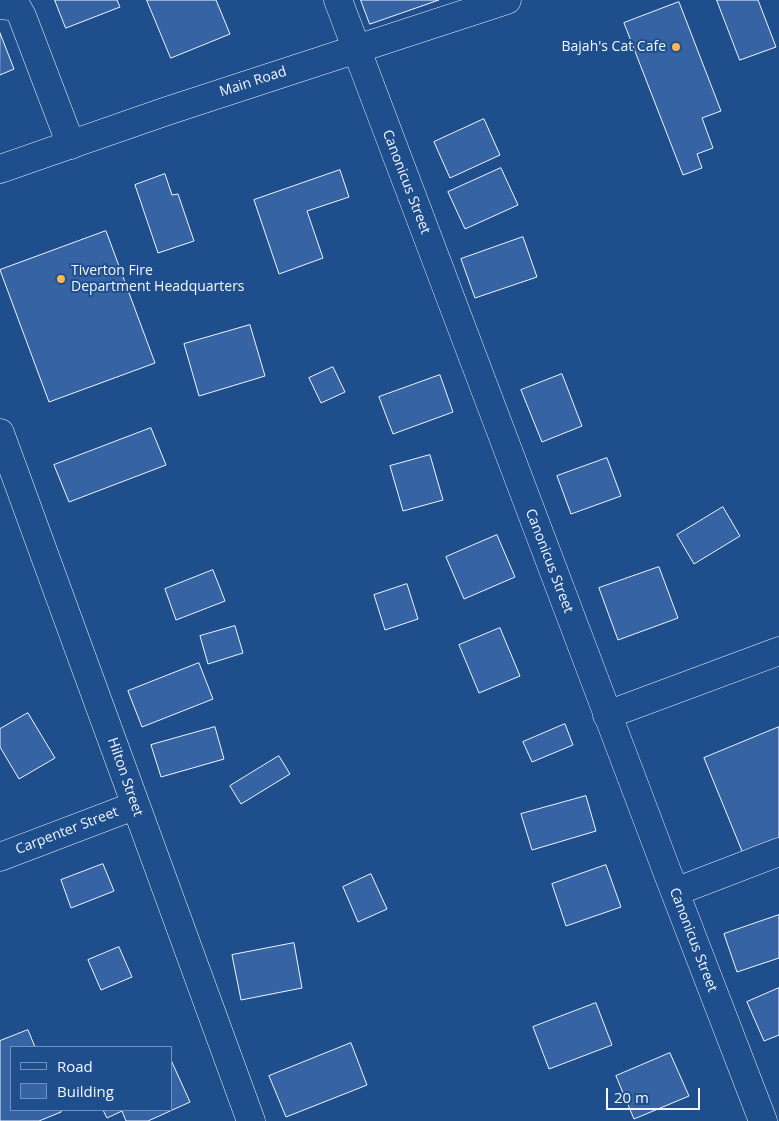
<!DOCTYPE html>
<html>
<head>
<meta charset="utf-8">
<style>
	body { margin:0 }
	#map { position:relative; width:779px; height:1121px; overflow:hidden; background:#1f4e8c; font-family:"Open Sans",sans-serif }
	canvas { display:block }
	.legend { position:absolute; left:10px; top:1046px; width:162px; height:65px; box-sizing:border-box; background:#1f4e8c; border:1px solid #7391ba; margin:0; padding:6px 9px; list-style:none; font-size:15px; color:#f2f6ff }
	.legend li { display:flex; align-items:center; gap:10px; height:25px }
	.legend b { width:25px; border:1px solid #7391ba }
	.scale { position:absolute; left:606px; top:1088px; width:94px; height:22px; box-sizing:border-box; border:2px solid #f2f6ff; border-top:0; padding-left:6px; font-size:15px; line-height:18px; white-space:nowrap; color:#f2f6ff; -webkit-text-stroke:4px #1f4e8c; paint-order:stroke }
</style>
</head>
<body>
<div id="map">
<canvas width="779" height="1121"></canvas>
<ul class="legend">
<li><b style="height:6px;background:#1f4e8c"></b>Road</li>
<li><b style="height:14px;background:#3563a3"></b>Building</li>
</ul>
<div class="scale">20 m</div>
</div>
<script>
const g = document.querySelector('canvas').getContext('2d');
g.lineJoin = 'round';
function fill(path, color) {
  g.fillStyle = color;
  g.fill(path, 'evenodd');
}
function trace(path, color, width, dash) {
  g.strokeStyle = color;
  g.lineWidth = width;
  g.lineCap = dash ? 'butt' : 'round';
  g.setLineDash(dash || []);
  g.stroke(path);
}
function label(font, color, halo, rows, align = 'center') {
  g.font = font + ' "Open Sans",sans-serif';
  g.lineWidth = 4;
  g.setLineDash([]);
  g.textBaseline = 'middle';
  g.strokeStyle = halo;
  g.fillStyle = color;
  for (const [text, x, y, turn = 0] of rows) {
    g.save();
    g.translate(x, y);
    g.rotate((+turn || 0) * Math.PI / 180);
    g.textAlign = isNaN(turn) ? turn : align;
    if (halo) g.strokeText(text, 0, 0);
    g.fillText(text, 0, 0);
    g.restore();
  }
}
const building = new Path2D(`
	M55,0H117L120,7L66,28Z
	M147,0H216L230,34L171,58Z
	M361,0H439L370,24Z
	M717,0H758L776,47L740,60Z
	M679,2L721,111L702,118L713,148L697,154L702,168L683,175L624,23Z
	M0,33L14,69L0,75Z
	M484,119L500,155L450,178L434,142Z
	M501,168L518,205L465,229L448,192Z
	M340,170L349,197L307,211L323,258L279,274L254,200Z
	M165,174L172,195L178,194L194,241L158,253L135,185Z
	M106,231L155,363L49,402L0,270Z
	M523,237L537,277L475,298L461,259Z
	M250,325L265,376L199,396L184,344Z
	M333,367L345,392L321,403L309,378Z
	M562,374L582,426L542,442L521,390Z
	M440,375L453,412L393,434L379,397Z
	M151,428L166,465L69,502L54,465Z
	M430,455L443,500L403,511L390,466Z
	M607,458L621,496L571,514L557,476Z
	M723,507L740,536L694,564L677,535Z
	M497,535L515,577L464,599L446,557Z
	M659,567L678,618L618,640L599,588Z
	M213,570L225,601L176,620L165,589Z
	M407,584L418,619L385,630L374,595Z
	M235,626L243,653L208,664L200,636Z
	M500,628L520,676L479,693L459,645Z
	M199,663L213,699L142,727L128,691Z
	M28,713L55,758L19,779L0,747V729Z
	M565,724L573,745L532,762L523,742Z
	M215,727L224,759L161,777L151,745Z
	M779,727V842L744,856L704,758Z
	M279,756L290,774L241,804L230,786Z
	M586,796L596,831L532,850L521,814Z
	M103,864L114,891L71,908L61,880Z
	M606,865L621,907L566,926L552,884Z
	M371,874L387,909L358,922L343,887Z
	M779,915V958L737,972L724,934Z
	M294,943L302,988L241,1000L232,955Z
	M119,947L132,977L101,990L88,960Z
	M779,988V1035L764,1041L747,1002Z
	M596,1003L612,1045L549,1069L533,1027Z
	M28,1030L35,1047H11V1110H61V1112L39,1121H0V1041Z
	M351,1043L367,1085L286,1117L269,1076Z
	M670,1053L689,1096L634,1119L616,1076Z
	M171,1060L190,1102L148,1121H126L122,1111L107,1118L103,1110H171Z`);
fill(building, '#3563a3');
trace(building, '#f2f6ff', 1);
const minor = new Path2D(`
	M338,0L668,874L763,1121
	M0,5L17,7L22,16L71,145
	M0,433L251,1121
	M607,715L779,651
	M0,857L134,806
	M675,892L779,852`);
const major = new Path2D(`
	M0,169L167,111L507,0`);
trace(minor, '#f2f6ff', 29);
trace(major, '#f2f6ff', 29);
trace(minor, '#1f4e8c', 28);
trace(major, '#1f4e8c', 28);
for (const [x, y, r, color] of [
	[676,47,5,"#ffb74d"],
	[61,279,5,"#ffb74d"]
]) {
  const dot = new Path2D();
  dot.arc(x, y, r, 0, 2 * Math.PI);
  g.fillStyle = color;
  g.fill(dot);
  trace(dot, '#1f4e8c', 2);
}
label('14px', '#f2f6ff', '#1f4e8c', [
	["Bajah's Cat Cafe",666,47],
	["Tiverton Fire",71,271,"left"],
	["Department Headquarters",71,287,"left"]
], 'right');
label('14px', '#f2f6ff', '#1f4e8c', [
	["Main Road",253,82,-18],
	["Canonicus Street",406,182,69],
	["Canonicus Street",549,561,69],
	["Hilton Street",125,777,71],
	["Carpenter Street",67,831,-21],
	["Canonicus Street",693,940,69]
]);
</script>
</body>
</html>
